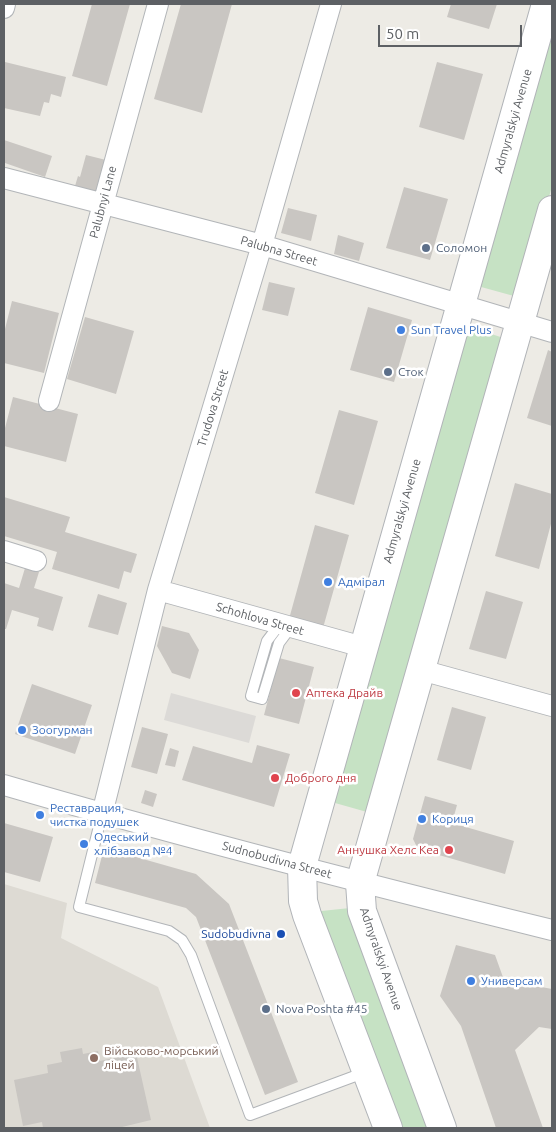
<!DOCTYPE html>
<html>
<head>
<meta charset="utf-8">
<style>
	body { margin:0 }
	#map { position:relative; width:556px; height:1132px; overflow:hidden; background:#edebe5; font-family:Ubuntu,sans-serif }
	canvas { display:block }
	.frame { position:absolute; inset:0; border:5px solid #5d6064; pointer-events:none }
	.scale { position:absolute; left:378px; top:25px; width:144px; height:22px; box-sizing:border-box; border:2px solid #5d6064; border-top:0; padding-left:6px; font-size:15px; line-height:18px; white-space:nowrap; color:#5d6064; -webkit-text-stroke:4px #fff; paint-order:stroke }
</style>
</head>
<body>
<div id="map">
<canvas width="556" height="1132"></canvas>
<div class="frame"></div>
<div class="scale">50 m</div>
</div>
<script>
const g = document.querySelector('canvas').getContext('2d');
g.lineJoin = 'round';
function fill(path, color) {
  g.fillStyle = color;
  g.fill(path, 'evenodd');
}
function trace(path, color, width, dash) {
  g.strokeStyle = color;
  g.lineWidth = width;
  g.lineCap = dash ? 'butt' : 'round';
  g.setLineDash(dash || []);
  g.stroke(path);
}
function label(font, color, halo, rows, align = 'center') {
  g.font = font + ' Ubuntu,sans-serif';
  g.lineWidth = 5;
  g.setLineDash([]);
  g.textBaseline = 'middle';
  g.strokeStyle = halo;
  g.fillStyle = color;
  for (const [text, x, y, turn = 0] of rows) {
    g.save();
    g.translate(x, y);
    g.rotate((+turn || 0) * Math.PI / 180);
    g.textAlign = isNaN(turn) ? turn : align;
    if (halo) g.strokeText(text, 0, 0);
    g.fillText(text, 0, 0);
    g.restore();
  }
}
fill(new Path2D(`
	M171,693L256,716L249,743L164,720Z`), '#dcdad7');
fill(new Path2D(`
	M4,884L67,903L61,938L158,987L210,1128H4Z`), '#dddad3');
fill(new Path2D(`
	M552,8V186L521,298L474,285Z
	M463,325L510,340L374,814L328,801Z
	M350,908L434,1128H395L312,912Z`), '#c6e2c4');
fill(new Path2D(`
	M92,4H130L107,86L72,76Z
	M181,4H232L202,113L154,99Z
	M451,4H497L489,29L447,17Z
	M5,62L66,77L61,97L51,94L49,103L44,102L40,116L4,108Z
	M437,62L483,74L464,140L419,127Z
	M4,140L52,156L45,177L5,163Z
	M86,155L106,160L98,192L75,186L78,176L80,177Z
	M404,187L448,199L430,260L386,248Z
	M288,208L317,215L311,241L281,233Z
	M338,235L364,243L359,261L334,254Z
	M269,282L295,288L288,316L262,310Z
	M12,301L59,313L44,373L4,363V333Z
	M368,307L412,320L394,382L350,370Z
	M85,317L134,331L116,394L67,379Z
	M548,350L552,352V426L527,418Z
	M13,397L78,414L66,462L4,446V432Z
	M339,410L378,421L354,505L315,493Z
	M515,483L552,494V520L539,569L495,556Z
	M4,497L70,517L65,532L137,554L131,573L124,571L119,589L52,569L57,552L4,536Z
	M315,525L349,535L323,628L289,619Z
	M25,568L39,572L34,588L63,597L53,631L37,626L39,618L12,610L6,629H4V583L19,588Z
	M486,591L523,602L506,659L469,649Z
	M98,594L127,603L118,635L88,627Z
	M162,626L189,633L199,650L190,679L172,673L157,646Z
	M279,658L314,667L299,724L264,715Z
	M32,684L92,705L75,754L15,734Z
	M452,707L486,717L471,770L437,760Z
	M142,727L168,734L157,774L131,767Z
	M257,745L290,754L274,807L182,780L193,746L252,763Z
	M170,748L179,751L175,767L165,765Z
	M145,790L157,794L153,807L141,803Z
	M425,796L457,805L452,823L514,841L505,874L418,849L413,839Z
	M4,823L53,837L40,882L4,872Z
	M81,839L89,841L87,849L79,848Z
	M104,848L196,874L229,904L298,1082L265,1095L196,917L186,908L95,883Z
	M456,945L495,955L504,980L552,989V1029L539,1027L515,1050L543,1128H496L461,1026L440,996Z
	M82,1048L83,1054L98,1051L100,1061L136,1053L151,1120L118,1128H43L42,1122L23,1126L14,1080L48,1073L47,1065L62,1062L60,1052Z`), '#c9c6c2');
const service = new Path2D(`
	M280,624L267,641L251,696L262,699L279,643L291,627
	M102,814L79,907L169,931L182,940L191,955L250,1115L366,1072`);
const minor = new Path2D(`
	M4,8L5,4
	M4,178L262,245L552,332
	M49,401L158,4
	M4,551L36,561
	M158,590L363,647
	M421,670L552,706
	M4,785C185,838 369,885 552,930
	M102,814L158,590L262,245L331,4`);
const secondary = new Path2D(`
	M388,1128L307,915L303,901L302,866L546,4
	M442,1128L362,911L360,883L552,210`);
trace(service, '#b2b5b8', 12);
trace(minor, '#b2b5b8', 22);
trace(secondary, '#b1b4b8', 30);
trace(service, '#fff', 10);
trace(minor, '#fff', 20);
trace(secondary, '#fff', 28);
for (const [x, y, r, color] of [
	[426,248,5,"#5c6f8a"],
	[401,330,5,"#3f7fe0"],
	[388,372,5,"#5c6f8a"],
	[328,582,5,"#3f7fe0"],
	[296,693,5,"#e0444e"],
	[22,730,5,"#3f7fe0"],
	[275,778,5,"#e0444e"],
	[40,815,5,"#3f7fe0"],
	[422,819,5,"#3f7fe0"],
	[84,844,5,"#3f7fe0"],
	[449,850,5,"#e0444e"],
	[281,934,5,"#1a4fb4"],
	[471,981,5,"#3f7fe0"],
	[266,1009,5,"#5c6f8a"],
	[94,1058,5,"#8d6e63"]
]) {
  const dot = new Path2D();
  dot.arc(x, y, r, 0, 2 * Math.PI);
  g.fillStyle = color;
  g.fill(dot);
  trace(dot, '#fff', 2);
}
label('12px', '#5d6064', '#fff', [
	["Admyralskyi Avenue",513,121,-74],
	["Palubnyi Lane",103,202,-75],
	["Palubna Street",279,251,16],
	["Trudova Street",213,408,-73],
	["Admyralskyi Avenue",402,511,-74],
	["Schohlova Street",260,619,16],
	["Sudnobudivna Street",277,860,15],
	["Admyralskyi Avenue",381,959,71]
]);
label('12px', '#4e5e75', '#fff', [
	["Соломон",436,248],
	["Сток",398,372],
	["Nova Poshta #45",276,1009]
], 'left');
label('12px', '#366cbe', '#fff', [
	["Sun Travel Plus",411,330],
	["Адмірал",338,582],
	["Зоогурман",32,730],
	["Реставрация,",50,808],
	["чистка подушек",50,822],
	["Кориця",432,819],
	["Одеський",94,837],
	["хлібзавод №4",94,851],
	["Универсам",481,981]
], 'left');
label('12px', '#be3a42', '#fff', [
	["Аптека Драйв",306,693],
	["Доброго дня",285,778],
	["Аннушка Хелс Кеа",439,850,"right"]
], 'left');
label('12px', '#164399', '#fff', [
	["Sudobudivna",271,934]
], 'right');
label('12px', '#785e54', '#fff', [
	["Військово-морський",104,1051],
	["ліцей",104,1065]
], 'left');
</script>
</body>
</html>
